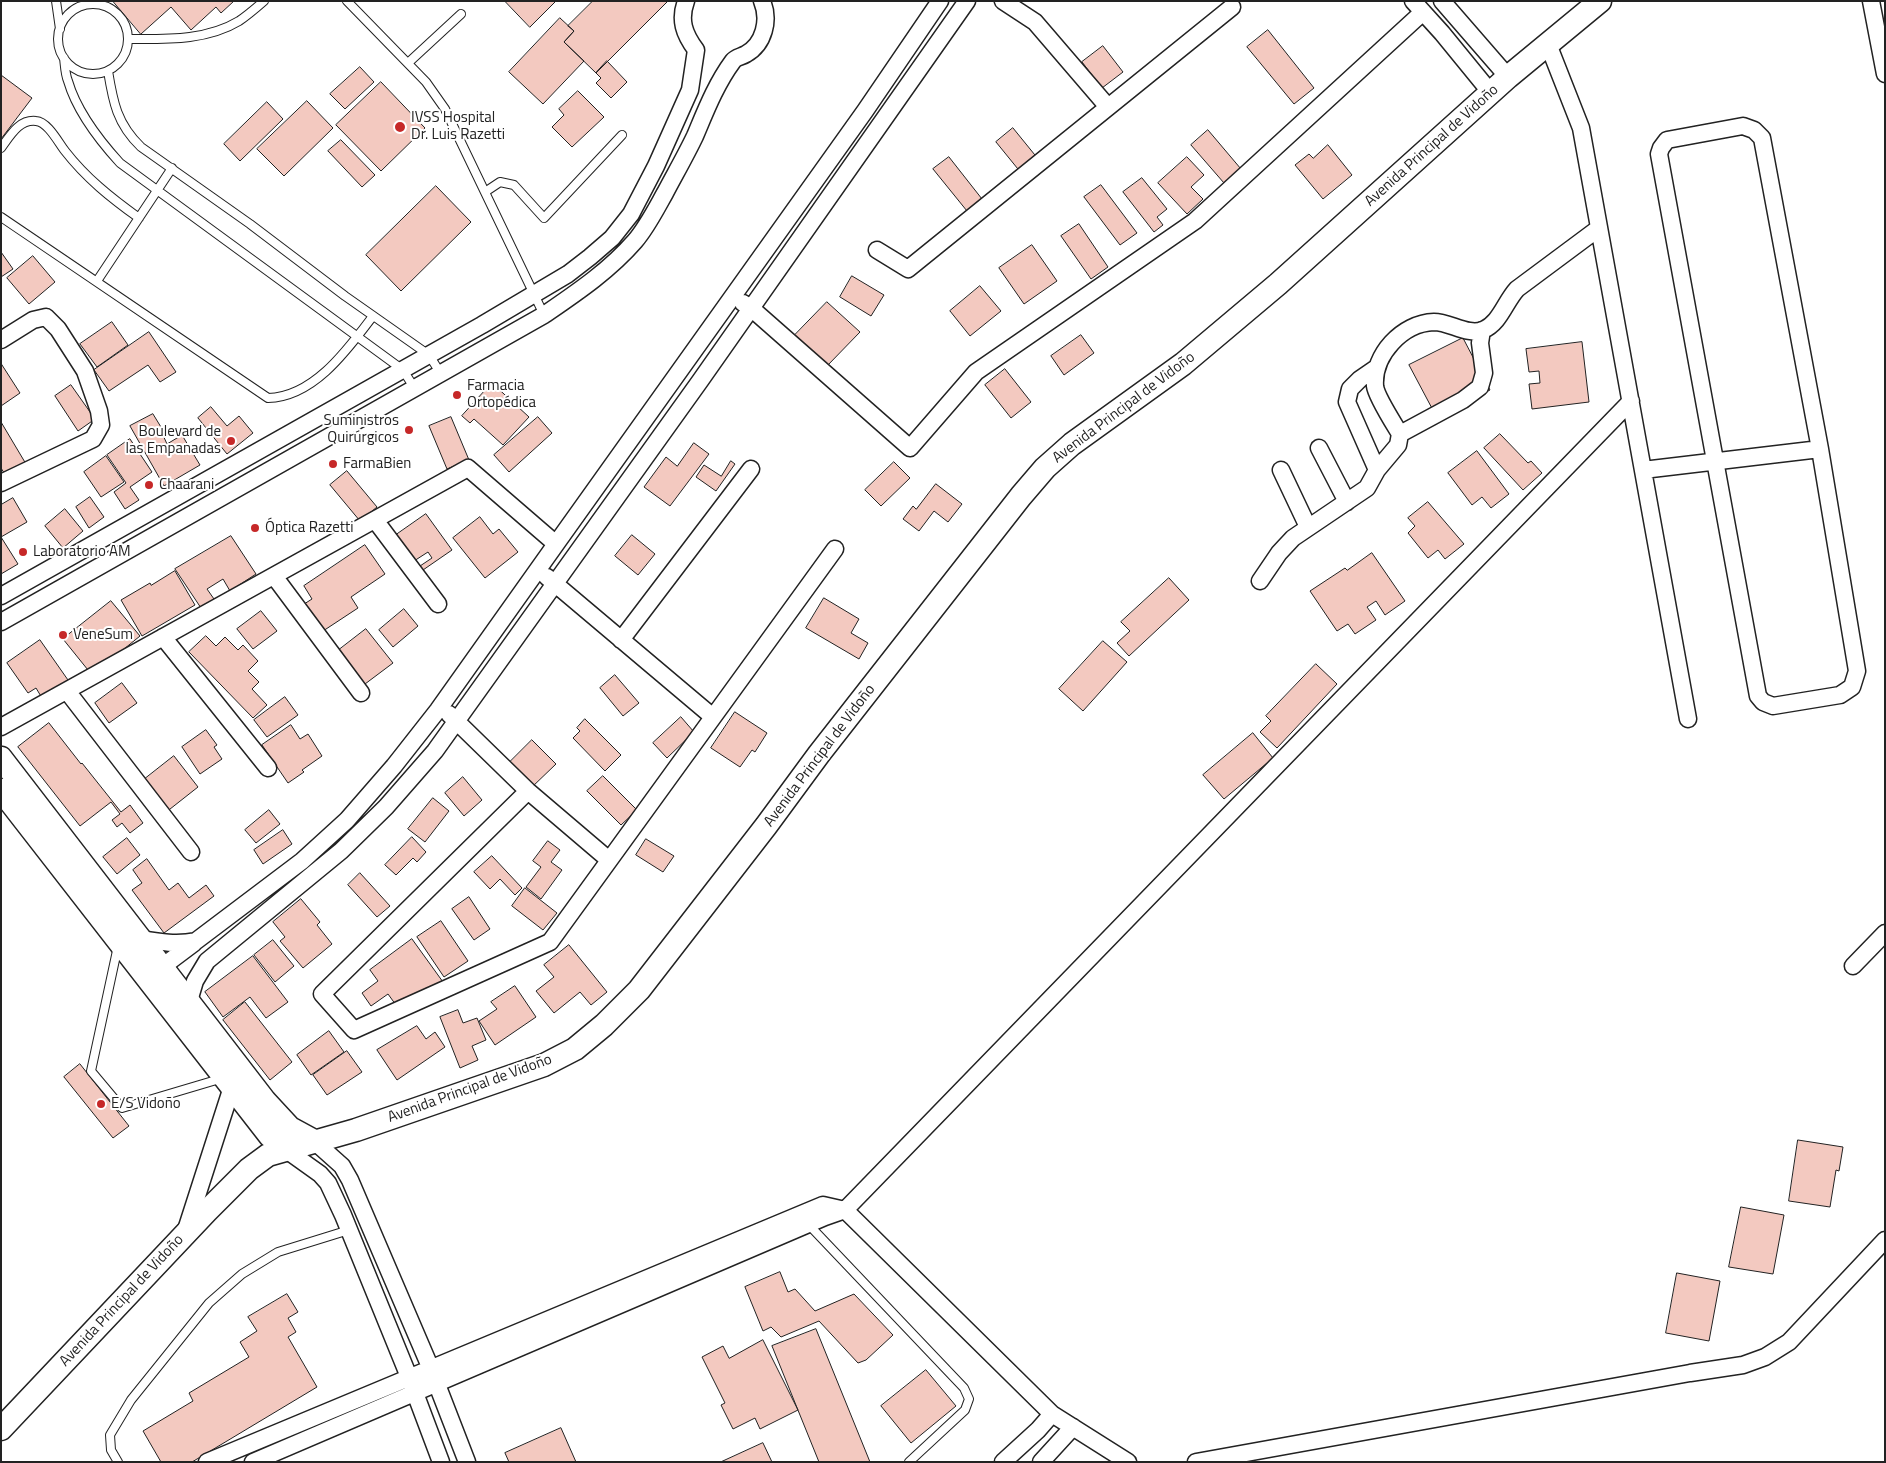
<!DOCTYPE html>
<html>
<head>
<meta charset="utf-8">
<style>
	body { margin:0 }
	#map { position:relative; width:1886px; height:1463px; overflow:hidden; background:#fff; font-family:"Titillium Web",sans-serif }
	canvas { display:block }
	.frame { position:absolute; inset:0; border:2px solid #222; pointer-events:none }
</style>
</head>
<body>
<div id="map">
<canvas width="1886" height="1463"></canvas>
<div class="frame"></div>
</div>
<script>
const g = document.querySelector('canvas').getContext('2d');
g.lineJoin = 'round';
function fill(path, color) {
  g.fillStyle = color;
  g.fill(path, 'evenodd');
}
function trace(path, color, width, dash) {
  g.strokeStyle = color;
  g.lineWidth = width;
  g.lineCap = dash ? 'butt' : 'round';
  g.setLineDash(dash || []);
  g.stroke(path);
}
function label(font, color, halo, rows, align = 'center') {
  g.font = font + ' "Titillium Web",sans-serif';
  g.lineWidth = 4;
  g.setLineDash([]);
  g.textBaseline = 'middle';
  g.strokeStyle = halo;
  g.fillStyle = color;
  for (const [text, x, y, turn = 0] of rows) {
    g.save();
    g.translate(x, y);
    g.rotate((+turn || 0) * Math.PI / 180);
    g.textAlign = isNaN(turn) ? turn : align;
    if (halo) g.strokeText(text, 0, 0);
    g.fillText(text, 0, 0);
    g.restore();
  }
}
const building = new Path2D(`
	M113,1H234L221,13L216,7L191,30L171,7L141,34Z
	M505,1H556L530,27Z
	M593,1H668L596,73L564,42L574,31L568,26Z
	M560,18L574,31L564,42L584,61L543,104L509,72Z
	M1268,30L1314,88L1294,104L1247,47Z
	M1103,46L1123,72L1102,88L1082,62Z
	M607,61L627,82L611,98L596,83L601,78L596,73Z
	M360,67L374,82L345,109L330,94Z
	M1,75L32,98L1,139Z
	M381,82L425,128L381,171L336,125Z
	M578,91L604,117L572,147L552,127L564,115L559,109Z
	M307,101L333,128L284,176L257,149Z
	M267,102L283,119L240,161L224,144Z
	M1013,128L1039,160L1022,174L996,142Z
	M1208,130L1241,169L1224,183L1191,145Z
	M341,140L375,175L362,187L328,151Z
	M1328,145L1352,175L1323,199L1295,165L1309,154L1313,158Z
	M949,157L982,199L967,211L933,169Z
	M1187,157L1204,175L1191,187L1203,199L1187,214L1158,183Z
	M1142,178L1167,209L1157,217L1163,225L1154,232L1123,192Z
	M1101,185L1137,233L1120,245L1084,197Z
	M436,186L471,222L401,291L366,255Z
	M1079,224L1108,267L1091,279L1061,236Z
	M1032,245L1057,281L1024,304L999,268Z
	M1,252L13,269L1,277Z
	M33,256L55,282L29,304L7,278Z
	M852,276L884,295L871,316L840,297Z
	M980,286L1001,311L970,336L950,311Z
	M827,302L860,332L827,366L795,335Z
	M112,322L128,345L97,367L80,344Z
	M149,332L176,372L160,382L148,365L109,391L94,370Z
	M1081,335L1094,353L1064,375L1051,356Z
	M1463,338L1490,390L1462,404L1435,414L1409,365Z
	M1582,342L1589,402L1532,409L1529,384L1540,383L1539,371L1529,372L1526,349Z
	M2,365L20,393L1,406V366Z
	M1005,369L1031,402L1011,418L985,385Z
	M492,383L529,417L503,445L474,419L470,423L462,416Z
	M71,385L95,419L78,431L55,396Z
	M211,407L227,426L239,416L253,433L227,454L198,418Z
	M153,414L164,432L162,433L167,444L182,435L200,465L164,486L130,426Z
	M451,417L469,460L447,469L429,426Z
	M538,417L552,433L509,472L494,455Z
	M1,422L29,469L9,481L1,468Z
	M1500,434L1528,463L1531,461L1542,473L1523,490L1484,448Z
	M130,439L152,472L130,487L139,500L125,509L114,492L126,483L107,455Z
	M694,443L709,454L670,506L644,487L666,457L677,466Z
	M1477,451L1509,494L1491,508L1482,497L1472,505L1448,473Z
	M106,456L124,482L101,497L84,472Z
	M731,461L735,464L716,491L696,477L704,465L721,476Z
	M894,462L910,478L881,506L865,490Z
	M347,471L377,507L360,521L330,485Z
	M936,484L962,504L948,522L934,511L919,531L903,519L913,506L916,509Z
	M90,497L104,517L89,528L76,507Z
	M13,498L27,522L1,537L18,564L1,574V505Z
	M1428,502L1464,544L1445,559L1438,550L1428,558L1408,533L1415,526L1408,518Z
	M65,509L83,531L63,548L45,526Z
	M426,514L452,550L423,570L420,566L432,558L428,552L414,561L396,535Z
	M480,517L493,534L499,529L518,552L485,578L453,538Z
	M632,535L655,554L638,575L615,556Z
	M231,536L256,574L230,591L223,579L207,589L214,599L201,608L175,569Z
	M365,545L385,574L351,597L358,608L320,633L301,606L312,599L304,586Z
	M1372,553L1405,601L1385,615L1376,601L1367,607L1376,620L1355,634L1348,624L1337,631L1310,591L1345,568L1347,570Z
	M175,571L195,605L142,636L121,600L150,583L151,585Z
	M1169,578L1189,600L1129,656L1117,643L1130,631L1121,622Z
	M824,598L859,619L851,633L868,643L859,659L806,628Z
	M111,601L140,636L92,675L63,639Z
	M404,609L418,626L393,647L379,630Z
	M261,611L277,631L253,649L237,629Z
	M366,629L393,663L361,687L335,653Z
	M206,636L216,646L225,637L238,650L243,645L258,661L248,671L259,682L252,689L267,705L253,718L189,652Z
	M40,640L68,680L42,698L36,688L28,693L7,663Z
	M1103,641L1127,662L1083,711L1059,689Z
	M1316,664L1337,684L1277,748L1260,732L1271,721L1266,716Z
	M615,675L639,703L623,716L600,688Z
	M122,683L137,703L109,723L95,703Z
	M285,697L298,715L267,737L254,720Z
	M735,712L767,733L755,752L752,750L740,767L711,748Z
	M681,717L694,732L667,758L653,743Z
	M585,719L621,755L605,771L573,738L580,731L577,728Z
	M49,723L81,764L82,763L121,812L130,805L143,823L130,833L122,823L117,827L112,820L120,814L111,802L80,826L18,747Z
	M291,725L300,739L308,734L322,756L302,770L304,772L288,783L262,745Z
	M206,730L217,745L214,747L222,759L200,774L182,747Z
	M1253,733L1273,758L1224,799L1203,775Z
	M532,740L556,764L531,788L508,764Z
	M174,756L198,787L165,813L141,782Z
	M603,776L637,810L621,825L587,791Z
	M463,777L482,800L464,816L445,793Z
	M433,798L449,811L425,842L408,829Z
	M269,810L280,824L256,843L245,830Z
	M283,830L292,844L263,864L254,850Z
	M412,837L426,852L417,862L413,858L396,875L385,865Z
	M127,838L140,855L117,874L103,857Z
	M646,839L674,856L663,872L636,855Z
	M548,841L560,850L551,862L562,870L541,899L526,887L541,867L533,861Z
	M492,856L522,888L515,895L500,879L490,889L474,872Z
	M147,859L169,890L178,883L189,898L206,885L214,896L164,933L132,890L142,883L133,870Z
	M360,873L390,906L377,917L348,885Z
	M525,888L557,913L543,930L512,906Z
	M469,897L490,929L474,940L452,909Z
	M301,899L320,922L317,925L332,944L303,968L280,941L285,937L273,922Z
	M441,921L468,961L444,977L417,937Z
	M412,939L443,982L401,1012L388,994L371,1006L362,993L378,981L370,970Z
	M273,940L294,966L275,982L254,955Z
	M569,945L607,992L591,1005L580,992L554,1013L536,991L554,977L544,965Z
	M253,956L288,1002L266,1018L250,997L223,1017L205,992Z
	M515,986L536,1017L495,1045L479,1021L497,1009L491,1002Z
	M245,1002L292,1062L270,1080L223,1020Z
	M458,1010L463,1023L477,1018L486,1040L472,1046L478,1060L460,1068L440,1017Z
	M417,1026L426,1039L435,1032L445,1047L397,1080L377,1050Z
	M329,1031L344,1052L311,1075L297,1055Z
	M347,1051L362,1072L327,1095L313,1075Z
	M80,1064L129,1126L113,1138L64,1077Z
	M1798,1140L1843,1147L1839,1171L1836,1170L1830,1207L1789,1201Z
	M1741,1207L1784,1215L1773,1274L1729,1267Z
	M780,1272L788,1292L795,1289L815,1311L854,1294L893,1335L866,1360L858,1363L819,1321L781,1337L771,1327L763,1331L745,1287Z
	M1677,1273L1720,1281L1709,1341L1666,1333Z
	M287,1294L298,1312L288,1318L296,1332L288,1337L317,1387L192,1462H161L143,1431L193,1401L189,1393L249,1357L240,1342L257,1331L248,1317Z
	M816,1329L870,1462H819L772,1346Z
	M763,1340L798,1410L760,1429L755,1418L733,1429L721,1405L725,1403L702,1357L723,1346L729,1358Z
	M926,1370L956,1406L911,1443L881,1406Z
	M561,1428L576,1462H509L505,1453Z
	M763,1443L772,1462H721Z`);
fill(building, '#f3c9c0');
trace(building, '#222', 1);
const service = new Path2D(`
	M56,1L60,29
	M347,1L426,82L445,109L544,315
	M58 39a35 35 0 1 1 70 0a35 35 0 1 1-70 0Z
	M128,39C165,39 206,41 239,21C248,15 256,8 264,1
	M64,58C65,65 65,74 68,81C77,112 99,140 120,163L403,370L415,389
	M408,63L461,14
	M108,71C113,102 117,124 141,147L250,224L345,296L429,355L441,374
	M1,148C10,136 19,119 36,121C48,122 58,142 65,151C86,178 111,198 139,218
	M485,192L500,182L514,185L544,218L622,135
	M1,217L268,398C314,397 348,349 373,316
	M97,281L172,168
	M118,946L91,1071L122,1108L223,1078
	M809,1225L964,1388L969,1399L965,1410L909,1462
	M118,1462L111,1450L110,1435L131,1400L209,1303L242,1274L278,1252L349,1230`);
const minor = new Path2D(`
	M1003,1L1035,22L1108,107
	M1413,1L1442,33L1491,93
	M1442,1L1508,77
	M1871,1L1885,74
	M1548,44L1581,128L1688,719
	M1743,126L1754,130L1762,138L1820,449L1857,671L1852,687L1840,695L1773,706L1763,702L1758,696L1659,154L1661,148L1667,140Z
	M877,250L908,269L1232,7
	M743,303L751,308L910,448L976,372L1195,221L1423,12
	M1,340L33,320L46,317L58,329L85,371L99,411L101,425L93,439L1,483
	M1376,368L1360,379L1350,389L1347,402L1377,470
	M1400,434L1463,400L1480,387L1484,373L1480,343L1482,330
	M1319,448L1347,502
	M1281,470L1308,527
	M1643,470L1820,449
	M375,520L438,604
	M274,576L361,693
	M547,577L713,717
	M1260,581L1279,553L1293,538L1367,488L1377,470L1398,445L1400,434C1394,424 1376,396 1375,386C1373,355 1402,323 1434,322C1450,322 1468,336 1483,330C1500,323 1505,302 1517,289L1599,228
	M1,596L482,325L568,274L590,257L612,238L631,214L656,166L690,90L696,50C684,34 679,20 686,1
	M1,622L544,315C576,293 609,271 635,241C647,227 656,209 665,193C675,174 686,155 695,136C706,110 716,84 733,61C736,57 741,57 746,54C764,44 770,20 762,1
	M163,637L268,768
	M621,640L751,469
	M67,691L191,852
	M449,714L528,791L609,860
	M1,727L468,468L556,544
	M528,791L322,994L354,1030L550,942L835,549
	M140,939C159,942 177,945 196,941L302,861L347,820L394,766L438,710L556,544L865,111L940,1
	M1853,966L1885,933
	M154,973L194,943
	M189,1001L195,981L207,961L341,851L386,807L435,751L700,381L967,1
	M314,1141L342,1166L350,1180L431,1369L467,1462
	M285,1149L320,1174L328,1183L343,1215L409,1377L441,1462
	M186,1230L232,1087
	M207,1462L823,1205L845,1210L1052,1414L1128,1462
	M253,1462L825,1217L845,1210L1631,401
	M1003,1462L1038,1430L1052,1414
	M1041,1462L1073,1427
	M1196,1462L1690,1373L1743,1365L1765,1357L1789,1342L1885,1240`);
const secondary = new Path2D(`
	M1,758L265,1101L290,1128L314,1141
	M1,790L270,1136L285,1149
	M1,1429L207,1211L249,1169L268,1155L356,1130L544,1065L575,1049L604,1025L639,990L766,826L819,754L1021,496L1045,468L1072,444L1183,364L1278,284L1508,77L1600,1`);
trace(service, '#222', 10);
trace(minor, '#222', 19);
trace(secondary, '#222', 25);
trace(service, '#fff', 8);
trace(minor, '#fff', 16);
trace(secondary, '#fff', 22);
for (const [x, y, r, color] of [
	[400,127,6,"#c62828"],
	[457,395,5,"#c62828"],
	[409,430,5,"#c62828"],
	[231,441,5,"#c62828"],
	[333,464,5,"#c62828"],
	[149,485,5,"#c62828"],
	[255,528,5,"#c62828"],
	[23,552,5,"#c62828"],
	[63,635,5,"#c62828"],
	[101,1104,5,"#c62828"]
]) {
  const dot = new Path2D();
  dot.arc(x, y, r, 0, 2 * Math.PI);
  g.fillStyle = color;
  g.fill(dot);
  trace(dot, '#fff', 2);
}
label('15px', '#222', '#fff', [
	["IVSS Hospital",411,118],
	["Dr. Luis Razetti",411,135],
	["Farmacia",467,386],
	["Ortopédica",467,403],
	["Suministros",399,421,"right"],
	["Quirúrgicos",399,438,"right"],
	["Boulevard de",221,432,"right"],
	["las Empanadas",221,449,"right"],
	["FarmaBien",343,464],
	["Chaarani",159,485],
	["Óptica Razetti",265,528],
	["Laboratorio AM",33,552],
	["VeneSum",73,635],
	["E/S Vidoño",111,1104]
], 'left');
label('15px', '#222', '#fff', [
	["Avenida Principal de Vidoño",1432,146,-42],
	["Avenida Principal de Vidoño",1124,408,-37],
	["Avenida Principal de Vidoño",820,756,-53],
	["Avenida Principal de Vidoño",470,1089,-20],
	["Avenida Principal de Vidoño",122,1301,-47]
]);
</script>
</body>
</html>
